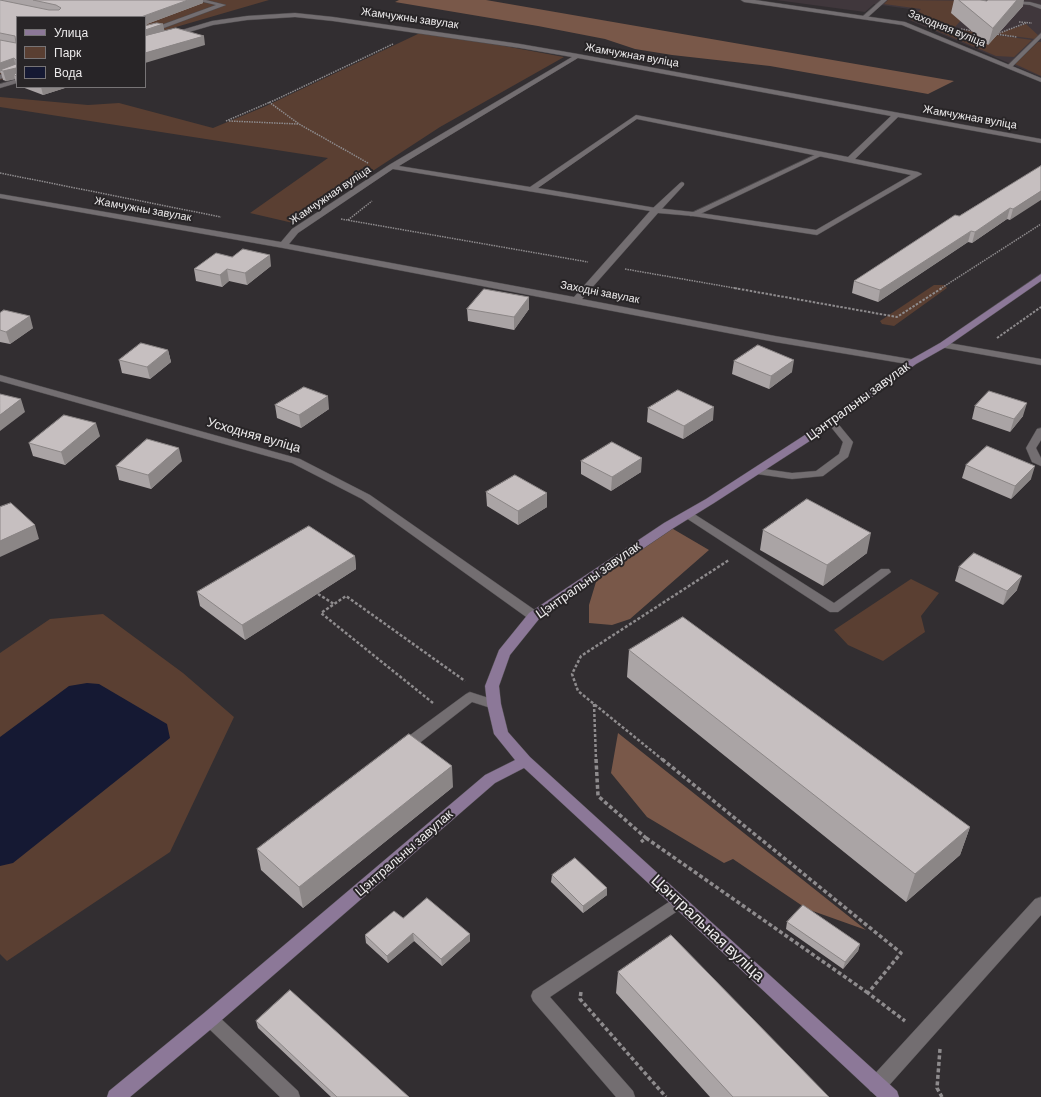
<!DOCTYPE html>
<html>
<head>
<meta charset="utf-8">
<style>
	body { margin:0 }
	#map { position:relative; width:1041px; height:1097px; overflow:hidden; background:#322e31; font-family:Barlow,sans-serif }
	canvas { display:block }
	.legend { position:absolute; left:16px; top:16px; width:130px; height:72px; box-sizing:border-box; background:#282527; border:1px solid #777476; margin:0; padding:5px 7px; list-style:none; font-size:12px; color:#edebec }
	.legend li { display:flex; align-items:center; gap:8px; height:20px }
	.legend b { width:20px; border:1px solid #777476 }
</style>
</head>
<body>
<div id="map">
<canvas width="1041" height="1097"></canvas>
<ul class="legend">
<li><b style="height:5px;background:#8c7898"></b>Улица</li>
<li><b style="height:11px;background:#5a3f32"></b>Парк</li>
<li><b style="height:11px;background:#151933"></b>Вода</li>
</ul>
</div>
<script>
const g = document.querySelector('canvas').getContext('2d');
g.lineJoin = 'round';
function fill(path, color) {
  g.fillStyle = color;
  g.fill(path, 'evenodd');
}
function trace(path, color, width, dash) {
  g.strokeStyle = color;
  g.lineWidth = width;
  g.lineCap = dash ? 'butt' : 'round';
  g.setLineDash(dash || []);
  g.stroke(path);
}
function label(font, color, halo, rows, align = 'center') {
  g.font = font + ' Barlow,sans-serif';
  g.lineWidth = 4;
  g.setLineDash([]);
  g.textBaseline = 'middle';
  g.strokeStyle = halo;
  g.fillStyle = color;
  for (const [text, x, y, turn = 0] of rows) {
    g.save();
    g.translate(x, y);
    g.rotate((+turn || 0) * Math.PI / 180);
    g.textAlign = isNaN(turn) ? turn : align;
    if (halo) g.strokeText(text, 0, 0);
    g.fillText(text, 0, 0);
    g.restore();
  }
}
fill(new Path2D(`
	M776,0H1041V77L909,20L917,10L874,4L865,12Z`), '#40373c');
fill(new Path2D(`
	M0,0H269L145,36V17H17V75L0,80Z
	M888,0L995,1L966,15L954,28L923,23L911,20L921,9L884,4Z
	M1026,24L1039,36L1035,39L997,34Z
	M924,25L1032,40L1014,57L996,56Z
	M420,33L499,45L564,57L440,127L293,223L250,213L328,158L0,107V97L88,105L119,103L213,128L266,106Z
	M1038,42H1041V76L1015,64Z
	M934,285H945L947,288L894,326L882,324L880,321Z
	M911,579L939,593L921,616L925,632L883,661L848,645L834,630Z
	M103,614L183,673L234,717L170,852L7,961L0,954V653L50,619Z`), '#5a3f32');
fill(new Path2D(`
	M399,0H486L954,81L928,94L770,66L672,55L635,49L605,39L538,26L395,2Z
	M668,526L709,550L630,619L612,625L589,623V605L599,572Z
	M618,733L866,930L807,909L733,859L724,863L647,817L611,773Z`), '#795849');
fill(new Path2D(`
	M87,683L99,684L167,724L170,738L13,863L0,866V737L69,686Z`), '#151933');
const lane = new Path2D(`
	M881,0H887L867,18H863V16Z
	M986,0L1030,2L1041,5V9L1030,5Z
	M1041,33V38L1012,67H1008V65Z
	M821,152L824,154L823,155L696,216H690L689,214Z
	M682,182L684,183V185L659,212H653V208L680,183Z
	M832,419L835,420L853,442L848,457L823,476L792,479L757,474L752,471L757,468L792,473L816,471L839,454L843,442L827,422Z
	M687,511L691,512L834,603L881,569H889L891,572L838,612H830L683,516L682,514Z
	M470,692L498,701L500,704L498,707L494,709L472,702L408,752L403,753L398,752L396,748L398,744L466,694Z
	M680,896L685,898L687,902L685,906L550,997L633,1091L635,1097H616L533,1001L531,996L533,991L675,898Z
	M210,1012L216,1014L298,1091L300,1097H280L204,1024L202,1019L204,1014Z`);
const street = new Path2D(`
	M195,0H206L226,5L145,35V31L216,5Z
	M741,0H755L905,22L1041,78V82L902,25L744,2Z
	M295,13L333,17L520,44L578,54L1041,139V143L898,117L855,159L918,172L922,174L817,235L693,216L658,213L582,299L775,336L916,360L918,362L913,365L775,342L283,248L0,198V194L281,242L292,229L389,165L572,57L520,48L333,21L295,17L247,20L213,25L145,45V41L212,21L247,16ZM578,58L891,116L848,157L636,115L530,187L399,166ZM637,119L911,175L816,230L693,212L656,208L538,188ZM393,169L650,211L574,297L289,244L298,233Z
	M17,69V73L0,79V75Z
	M17,79V83L0,88V84Z
	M943,342L1041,359V365L940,347L938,345Z
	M0,375L300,459L370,495L539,613L540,616L539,619L534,620L529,619L362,499L292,463L0,381Z
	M1041,428V440L1036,448L1041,458V466L1032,462L1026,448L1037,429Z
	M1041,897V915L884,1091L877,1094L870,1091L868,1085L870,1079L1035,899Z`);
const secondary = new Path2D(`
	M1041,274V281L946,347L916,364L836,424L714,503L672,529L539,619L510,655L499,686L501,704L508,732L530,757L897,1091L899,1097H877L674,907L524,768L495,783L216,1025L130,1097H107L109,1091L204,1013L485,775L515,760L494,734L487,704L485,686L499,650L529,613L664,523L706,499L828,420L910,360L940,343Z`);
trace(lane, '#4d4a4c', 1);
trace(street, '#4d4a4c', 1);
trace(secondary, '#4d4a4c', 1);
trace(new Path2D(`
	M1019,22L1032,23
	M961,29L974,31
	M995,34L1017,37
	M997,34L1026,23
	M269,102L299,124L368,163
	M226,121L275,100L393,44
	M229,121L298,124
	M0,173L221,217
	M341,219L588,262
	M348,220L372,201
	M625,269L740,289
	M940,289L1041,224`), '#8e8b8d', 1.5, [1.5, 1]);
trace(new Path2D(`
	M734,288L897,317L942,288
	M997,338L1041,307`), '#8e8b8d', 2, [2.5, 1.5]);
trace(new Path2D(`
	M318,594L334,604
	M433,703L321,613L346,596L465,681
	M594,704L596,760
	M663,760L578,691L572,674L581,656L729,560`), '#8e8b8d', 2.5, [3, 2]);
trace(new Path2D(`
	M596,759L598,796L646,838L641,842
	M662,759L901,953L868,993L905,1021
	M646,838L868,993
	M581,992L580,999L666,1097
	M940,1049L937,1088L942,1097`), '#8e8b8d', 3.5, [4, 2.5]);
fill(lane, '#736e71');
fill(street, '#736e71');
fill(secondary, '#8c7898');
fill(new Path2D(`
	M0,0H203V3L147,24V26L205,45L17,17V85L15,79L6,81L3,80L1,73H0Z
	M954,0H980L1023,6L988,45L951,13Z
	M22,87H68L43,95Z
	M1041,166L1010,220L1007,219L972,243L968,242L878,302L852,293L854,281Z
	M271,266L247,285L229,281L222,287L196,281L194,269Z
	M529,297V309L514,330L468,321L467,309Z
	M0,313L33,328L10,344L0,342Z
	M168,350L171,362L150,379L122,373L119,360Z
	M734,361L792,372L769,389L732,374Z
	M275,405L329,409L301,428L277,418Z
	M975,406L1023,416L1010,432L972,419Z
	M648,408L713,420L683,439L647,422Z
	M100,436L65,465L33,456L29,443Z
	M182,461L151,489L119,480L116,466Z
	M581,461L641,472L611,491L581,474Z
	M966,465L1031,479L1011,499L962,478Z
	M486,492L547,507L518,525L487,506Z
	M763,530L867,553L823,586L760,550Z
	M355,556L356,569L245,640L200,606L197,592Z
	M959,567L1017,590L1003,605L955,581Z
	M629,650L970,827L960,855L906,902L627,677Z
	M453,787L303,908L261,870L257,849Z
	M552,875L607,895L583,913L551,882Z
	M403,918L470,941L442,966L414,941L388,963L366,943L365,935Z
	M787,922L860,944L858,951L843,969L786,929Z
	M618,972L829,1097H710L616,993Z
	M256,1021L409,1097H331L258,1028Z`), '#aaa4a5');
fill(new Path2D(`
	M188,0H203V3L147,24L148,28L145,30V17H141Z
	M1017,0H1024L1023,6L988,45L993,28Z
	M163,24L165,33L145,39V30Z
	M204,36L205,45L145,63V53Z
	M14,58L16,68L17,74L14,75L15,79L6,81L3,71L0,70L1,73H0V63Z
	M41,87H68L43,95Z
	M1041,191V200L1010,220L1013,209Z
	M1010,208L1007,219L972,243L975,232Z
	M971,231L968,242L878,302L880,290Z
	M270,255L271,266L247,285L245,273Z
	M227,269L229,281L222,287L220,275Z
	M529,297V309L514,330V317Z
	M30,316L33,328L10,344L6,332Z
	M168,350L171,362L150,379L147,367Z
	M794,360L792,372L769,389L771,376Z
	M328,396L329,409L301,428L299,415Z
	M21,399L25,412L0,431V415Z
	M1027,403L1023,416L1010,432L1014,419Z
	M714,407L713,420L683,439L684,426Z
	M96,423L100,436L65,465L61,452Z
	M179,448L182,461L151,489L148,475Z
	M642,458L641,472L611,491L612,477Z
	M1035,466L1031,479L1011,499L1015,486Z
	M547,493V507L518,525V511Z
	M35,525L39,539L0,557V541Z
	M871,533L867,553L823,586L827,565Z
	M355,556L356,569L245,640L242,625Z
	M1022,576L1017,590L1003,605L1007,591Z
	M452,766L453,787L303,908L299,887Z
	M970,827L960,855L906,902L915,874Z
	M607,888V895L583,913V906Z
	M413,933L414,941L388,963L387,956Z
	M470,934V941L442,966L441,959Z
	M860,944L858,951L843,969L845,962Z`), '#8b8686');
const building = new Path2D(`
	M0,0L49,10H59L61,8L56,5L33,0H188L141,17H17V76L14,75L16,73V68L3,71L0,70L16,64V60L14,58L0,63V40L16,43L15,36L0,33Z
	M959,0H980L987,1L988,0H1017L993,28Z
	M157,23L163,24L145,30V26Z
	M176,28L204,36L145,53V36Z
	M1041,166V191L1013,209L1010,208L975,232L971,231L880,290L854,281L955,215L959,216Z
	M243,249L270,255L245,273L227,269L220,275L194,269L216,253L232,257Z
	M484,289L529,297L514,317L467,309Z
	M4,310L30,316L6,332L0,330V313Z
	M141,343L168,350L147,367L119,360Z
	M758,345L794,360L771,376L734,361Z
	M304,387L328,396L299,415L275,405Z
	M678,390L714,407L684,426L648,408Z
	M989,391L1027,403L1014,419L975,406Z
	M0,394L21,399L0,415Z
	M64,415L96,423L61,452L29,443Z
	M147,439L179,448L148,475L116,466Z
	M612,442L642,458L612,477L581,461Z
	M987,446L1035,466L1015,486L966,465Z
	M515,475L547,493L518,511L486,492Z
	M807,499L871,533L827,565L763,530Z
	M11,503L35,525L0,541V507Z
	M309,526L355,556L242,625L197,592Z
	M974,553L1022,576L1007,591L959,567Z
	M683,617L970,827L915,874L629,650Z
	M409,734L452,766L299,887L257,849Z
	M575,858L607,888L583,906L552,875Z
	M427,898L470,934L441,959L413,933L387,956L365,935L394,911L403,918Z
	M803,905L860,944L845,962L787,922Z
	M671,935L829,1097H733L618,972Z
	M290,990L409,1097H337L256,1021Z`);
fill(building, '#c6bfc0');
trace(building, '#8b8686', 1);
label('11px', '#edebec', '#282527', [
	["Жамчужны завулак",410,18,8],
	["Заходняя вуліца",947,28,22],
	["Жамчужная вуліца",632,55,10],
	["Жамчужная вуліца",970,117,10],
	["Жамчужная вуліца",330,195,-34],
	["Жамчужны завулак",143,209,10],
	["Заходні завулак",600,292,11]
]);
label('13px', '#edebec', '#282527', [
	["Цэнтральны завулак",858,401,-36],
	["Усходняя вуліца",254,435,16],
	["Цэнтральны завулак",588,580,-35],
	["Цэнтральны завулак",404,853,-41]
]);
label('16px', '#edebec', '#282527', [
	["Цэнтральная вуліца",708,928,43]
]);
</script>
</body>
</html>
